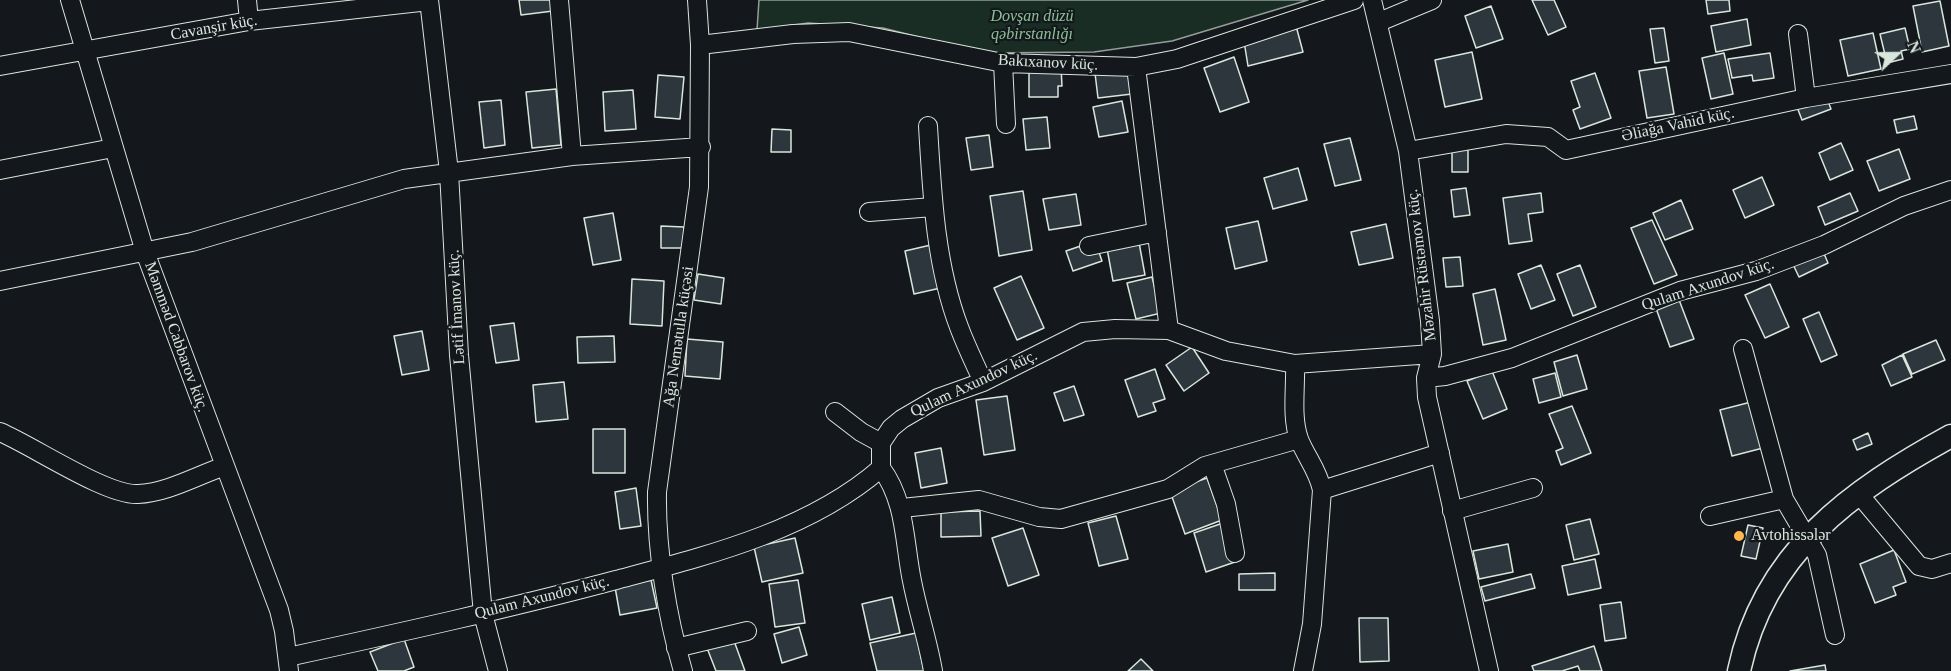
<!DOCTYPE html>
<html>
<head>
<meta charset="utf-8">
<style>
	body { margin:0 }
	#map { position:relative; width:1951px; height:671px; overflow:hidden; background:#14181c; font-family:"Times New Roman",serif }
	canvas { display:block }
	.north { position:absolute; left:1867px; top:24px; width:60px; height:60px; -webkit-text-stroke:4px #14181c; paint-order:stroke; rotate:68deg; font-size:16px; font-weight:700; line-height:24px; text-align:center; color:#d8e6dc }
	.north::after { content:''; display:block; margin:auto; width:21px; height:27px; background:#d8e6dc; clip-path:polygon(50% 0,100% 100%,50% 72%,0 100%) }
</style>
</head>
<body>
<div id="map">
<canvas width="1951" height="671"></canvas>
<div class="north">N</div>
</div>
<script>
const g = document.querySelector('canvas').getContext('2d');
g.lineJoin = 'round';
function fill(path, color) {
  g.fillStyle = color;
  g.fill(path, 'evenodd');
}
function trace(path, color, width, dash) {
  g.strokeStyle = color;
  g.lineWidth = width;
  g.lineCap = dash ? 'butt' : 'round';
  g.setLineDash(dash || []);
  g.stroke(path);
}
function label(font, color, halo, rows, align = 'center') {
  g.font = font + ' "Times New Roman",serif';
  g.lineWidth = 4.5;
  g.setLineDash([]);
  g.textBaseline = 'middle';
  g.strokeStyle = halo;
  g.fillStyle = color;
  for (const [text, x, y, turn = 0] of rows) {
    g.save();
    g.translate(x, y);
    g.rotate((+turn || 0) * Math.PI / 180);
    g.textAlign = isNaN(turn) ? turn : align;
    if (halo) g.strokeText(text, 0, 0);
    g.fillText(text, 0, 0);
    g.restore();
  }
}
const green = new Path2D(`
	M759,0H1308L1172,41L1094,52L982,53L883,28L808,23L757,30Z`);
fill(green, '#1a2d24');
trace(green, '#939e99', 1.5);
const building = new Path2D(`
	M519,0H551L553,11L521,15Z
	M1532,0H1554L1566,27L1548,35Z
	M1706,0H1729L1730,11L1708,14Z
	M1940,1L1949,46L1922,52L1913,6Z
	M1491,6L1503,39L1476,48L1465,16Z
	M1747,19L1751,45L1716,52L1711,26Z
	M1295,22L1303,52L1248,66L1243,35Z
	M1664,28L1669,61L1655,63L1650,29Z
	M1905,28L1910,49L1901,51L1903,59L1887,63L1880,34Z
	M1873,33L1881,69L1848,76L1840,40Z
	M1472,52L1482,99L1445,107L1435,60Z
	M1724,53L1733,94L1711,99L1702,58Z
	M1770,53L1774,78L1753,81L1752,75L1732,78L1728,59Z
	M1234,57L1249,102L1220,112L1204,68Z
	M1129,62L1132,94L1098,98L1094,65Z
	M1029,67H1061L1062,86H1058V97H1029Z
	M1666,67L1674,114L1647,118L1639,71Z
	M1595,73L1611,118L1580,129L1573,110L1580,107L1571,81Z
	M658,75L684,77L680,119L655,117Z
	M556,89L561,145L532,148L526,92Z
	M633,90L636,129L605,131L603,92Z
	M1826,96L1831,109L1802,120L1797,107Z
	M501,100L505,145L484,148L479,102Z
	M1122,101L1128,132L1099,137L1093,107Z
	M1914,116L1917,129L1897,133L1894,120Z
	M1047,117L1050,148L1026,150L1023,119Z
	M772,129L791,130V152H771Z
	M989,135L993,167L971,170L966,138Z
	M1350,138L1361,180L1335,186L1324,144Z
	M1841,143L1853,170L1830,180L1819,153Z
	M1452,149H1468V172H1452Z
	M1899,149L1910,179L1879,191L1867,161Z
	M1298,168L1307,200L1273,209L1264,178Z
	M1762,177L1774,205L1745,218L1733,190Z
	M1466,188L1470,215L1454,217L1451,190Z
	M1023,191L1032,250L999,256L990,196Z
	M1541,193L1543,212L1528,214L1532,241L1509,244L1503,198Z
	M1850,193L1858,211L1825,225L1818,207Z
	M1076,194L1081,225L1049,230L1043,199Z
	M1681,200L1693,229L1665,240L1653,213Z
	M613,213L621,260L593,265L584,218Z
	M1652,220L1677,275L1654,284L1631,228Z
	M1258,221L1267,261L1235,269L1226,228Z
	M1386,224L1393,258L1359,265L1351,232Z
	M661,226L684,227V248H661Z
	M1138,237L1145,275L1113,281L1106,243Z
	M1095,241L1102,261L1073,271L1066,251Z
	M935,244L945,287L914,294L905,251Z
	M1820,244L1828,263L1799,277L1790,258Z
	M1460,257L1463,286L1446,287L1443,258Z
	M1541,265L1555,300L1531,309L1518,274Z
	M1580,265L1596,307L1573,316L1557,274Z
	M698,274L724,278L721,304L694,300Z
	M1021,276L1044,328L1017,340L994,288Z
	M1152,277L1161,313L1136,319L1127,283Z
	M632,279L664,281L662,326L630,324Z
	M1770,284L1789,327L1765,338L1745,295Z
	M1495,289L1506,340L1483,345L1473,294Z
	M1676,292L1694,339L1670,347L1653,300Z
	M1819,312L1837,355L1821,362L1803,319Z
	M514,323L519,360L496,363L490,326Z
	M422,331L429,370L402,375L394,336Z
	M614,336L615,362L578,363L577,337Z
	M687,339L723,342L720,379L685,376Z
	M1936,340L1945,360L1912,374L1903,354Z
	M1192,347L1209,373L1184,391L1166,365Z
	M1577,355L1587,389L1563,396L1554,362Z
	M1902,355L1912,377L1891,386L1882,365Z
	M1155,369L1165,399L1153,403L1156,411L1138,417L1125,380Z
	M1492,371L1507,409L1483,419L1467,381Z
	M1555,373L1561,397L1539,403L1533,379Z
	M564,382L568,419L536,422L533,385Z
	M1074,386L1084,415L1064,421L1054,393Z
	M1007,396L1015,450L984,455L976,400Z
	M1751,402L1763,448L1732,456L1720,410Z
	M1572,406L1591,453L1561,465L1556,451L1563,448L1549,414Z
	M593,429H625V473H593Z
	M1868,433L1872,444L1857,450L1853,440Z
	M941,448L947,483L921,488L915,453Z
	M1207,478L1222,520L1185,534L1170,491Z
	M636,488L641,526L620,529L615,492Z
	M980,511L981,536L941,537V512Z
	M1116,516L1128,559L1099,566L1088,523Z
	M1590,519L1599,554L1574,560L1566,525Z
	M1223,523L1235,562L1206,572L1194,533Z
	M1748,525L1763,528L1756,559L1741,556Z
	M1023,528L1039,575L1008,586L992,538Z
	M795,538L803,573L762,582L754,547Z
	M1508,544L1513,572L1479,579L1473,551Z
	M1894,550L1906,582L1893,587L1896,595L1875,603L1860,564Z
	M1595,559L1601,588L1568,595L1562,566Z
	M1275,573V590H1239V574Z
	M1531,574L1535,588L1485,601L1481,587Z
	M651,580L657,608L620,615L615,587Z
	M798,580L805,623L775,627L769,584Z
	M892,597L900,633L870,640L862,604Z
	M1621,602L1626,638L1605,641L1600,605Z
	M1359,618H1388L1389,661L1360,662Z
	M799,627L807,655L782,663L774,634Z
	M916,633L924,671H877L870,643Z
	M733,638L745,671H716L707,648Z
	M404,639L414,667L404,671H378L370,652Z
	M1594,646L1602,671H1580L1578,666L1562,671H1534L1532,666Z
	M1141,659L1153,671H1128Z
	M1825,665L1826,671H1790Z`);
fill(building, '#2c363c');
trace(building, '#d8e6dc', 1.5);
const minor = new Path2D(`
	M70,0L145,252L279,610L284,631L289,671
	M247,0L249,21
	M429,0L449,172L459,355L483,614L498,671
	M559,0L572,156
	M1372,0L1408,151L1430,321L1432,354L1426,378L1427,397L1489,671
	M1379,22L1432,0
	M1798,34L1806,98
	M700,45L793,34L849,32L1003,63L1136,67L1177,59L1354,0
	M1003,63L1006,124
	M0,66L249,21L429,1
	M1136,67L1169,330
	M928,126C932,192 935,264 959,327C966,346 975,364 983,382
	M1408,151L1506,134L1548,137L1566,150L1806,98L1951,74
	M0,170L113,148
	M869,212L933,207
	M1089,246L1157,232
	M0,281L192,242L404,179L572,156L701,147
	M1743,349L1784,499L1817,555L1835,635
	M1295,364C1296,387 1291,417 1299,439C1306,457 1318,470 1322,490L1312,624L1303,671
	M1426,378L1445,376L1512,358L1680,291L1756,271L1824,245L1904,206L1951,190
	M835,412L861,432L881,443
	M0,432C33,446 107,496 138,494C167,493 198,475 225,466
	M1212,464L1226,504L1235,553
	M881,468C906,501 904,542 912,581C918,612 928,641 933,671
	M1322,490L1440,453
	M1858,493L1919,566L1932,569L1951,563
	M902,508L979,500L1039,517L1061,519L1168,489L1205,466L1299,439
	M1452,511L1533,488
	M1710,516L1784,499
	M676,648L747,631
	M288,657C398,633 507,609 616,580C706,556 809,531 881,468V443L891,428L902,419L938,398L983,382L1083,332L1115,329L1169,330L1226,351L1295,364L1432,354
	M683,671C667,617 656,549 657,492L699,187L700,45L697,0`);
const major = new Path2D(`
	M1739,671C1764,552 1851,491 1951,436`);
trace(minor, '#d8e6dc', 20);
trace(major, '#d8e6dc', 25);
trace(minor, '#14181c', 18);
trace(major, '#14181c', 22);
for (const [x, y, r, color] of [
	[1739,536,6,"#ffb74d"]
]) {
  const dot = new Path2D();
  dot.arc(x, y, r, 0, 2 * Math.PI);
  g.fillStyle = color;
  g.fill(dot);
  trace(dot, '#14181c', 2);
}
label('italic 16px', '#8ac095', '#14181c', [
	["Dovşan düzü",1032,17],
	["qəbirstanlığı",1032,35]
]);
label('16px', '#d8e6dc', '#14181c', [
	["Cavanşir küç.",214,28,-10],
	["Bakıxanov küç.",1048,63,3],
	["Əliağa Vahid küç.",1678,125,-12],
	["Məzahir Rüstəmov küç.",1422,265,-97],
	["Qulam Axundov küç.",1708,285,-18],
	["Lətif İmanov küç.",457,307,-93],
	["Məmməd Cabbarov küç.",176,337,70],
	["Ağa Nemətulla küçəsi",679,337,-82],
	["Qulam Axundov küç.",974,384,-25],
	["Qulam Axundov küç.",542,598,-14]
]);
label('16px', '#d8e6dc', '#14181c', [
	["Avtohissələr",1751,536]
], 'left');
</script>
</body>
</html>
